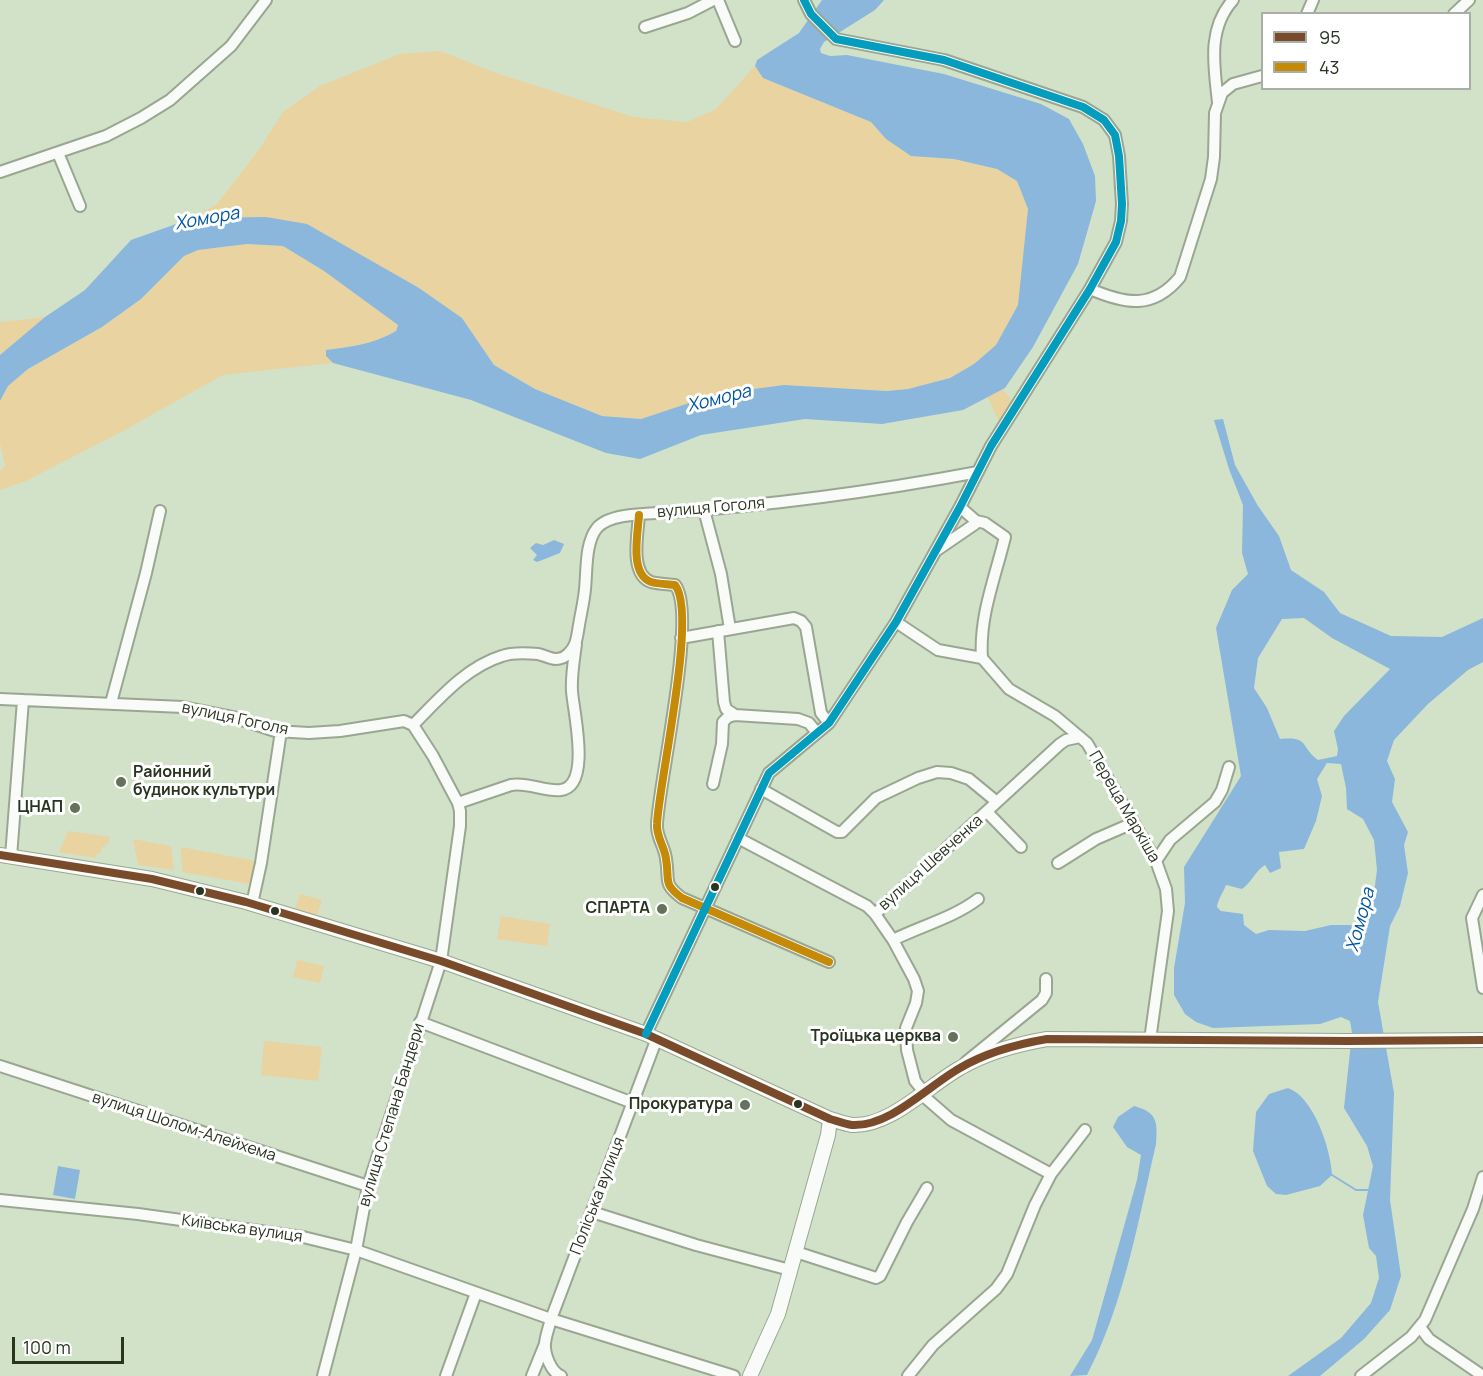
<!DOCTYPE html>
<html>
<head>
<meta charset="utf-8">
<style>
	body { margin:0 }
	#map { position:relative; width:1483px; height:1376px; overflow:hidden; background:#d2e2c8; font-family:Manrope,sans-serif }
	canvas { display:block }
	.legend { position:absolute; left:1261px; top:12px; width:210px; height:78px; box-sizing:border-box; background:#fff; border:2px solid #a9aea6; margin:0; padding:8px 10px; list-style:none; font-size:18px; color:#293421 }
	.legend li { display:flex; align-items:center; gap:12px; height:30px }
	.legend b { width:30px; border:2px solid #a9aea6 }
	.scale { position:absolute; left:12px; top:1337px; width:112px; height:27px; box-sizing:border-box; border:3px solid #293421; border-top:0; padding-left:8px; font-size:18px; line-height:21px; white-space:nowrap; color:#293421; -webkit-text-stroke:4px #fff; paint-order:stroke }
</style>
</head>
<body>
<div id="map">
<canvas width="1483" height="1376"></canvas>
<ul class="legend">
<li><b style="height:8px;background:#7a4b2a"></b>95</li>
<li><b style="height:8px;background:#c48a08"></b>43</li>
</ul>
<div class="scale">100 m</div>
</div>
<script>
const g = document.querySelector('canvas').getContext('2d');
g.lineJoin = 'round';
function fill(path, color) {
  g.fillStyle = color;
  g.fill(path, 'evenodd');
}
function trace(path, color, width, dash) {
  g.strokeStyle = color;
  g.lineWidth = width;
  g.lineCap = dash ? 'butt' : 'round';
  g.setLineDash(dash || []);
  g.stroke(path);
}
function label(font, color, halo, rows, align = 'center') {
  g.font = font + ' Manrope,sans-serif';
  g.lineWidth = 6;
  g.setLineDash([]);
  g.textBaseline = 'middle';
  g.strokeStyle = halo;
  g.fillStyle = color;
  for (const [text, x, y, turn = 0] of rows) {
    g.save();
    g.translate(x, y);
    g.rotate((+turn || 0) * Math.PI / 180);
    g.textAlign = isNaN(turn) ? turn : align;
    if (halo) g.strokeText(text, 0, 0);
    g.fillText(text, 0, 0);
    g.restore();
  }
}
fill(new Path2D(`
	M440,51L496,73L634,117L687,122L716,109L755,66L763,78L871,122L886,139L911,156L954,159L997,169L1017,181L1028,209L1019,305L996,345L974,364L950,378L908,389L887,391L784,385L716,394L641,419L602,416L535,389L494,365L462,318L419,288L266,217L193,218L217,204L258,151L283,112L320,86L400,54Z
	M247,244L283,246L324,271L398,325L396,331C374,344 351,346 327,350L326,356L333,363L223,375L121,432L26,481L0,490V471L5,466L0,443V401L8,386L28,369L102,327L141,299L184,256L198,250Z
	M45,317L0,355V322Z
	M999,385L1013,402L999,422L985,391Z
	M68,831L110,837L109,844L106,843L105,847H102L101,853H97L96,858L59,852Z
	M133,839L171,846L174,870L138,865Z
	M181,847L255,861L250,884L182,872Z
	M300,894L322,900L317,915L295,909Z
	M501,916L550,924L547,946L497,939Z
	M297,960L324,966L320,983L293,977Z
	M264,1041L322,1047L318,1081L261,1075Z`), '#e9d3a0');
fill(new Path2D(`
	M822,0H884L875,10L824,42L820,49L821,53L830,56L847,55L944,74L1041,104L1069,119L1083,144L1095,176L1096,201L1078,264L1033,347L1005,388L963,410L882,424L805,419L701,435L640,459L606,453L471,400L333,363L326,356V350C351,347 374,344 396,331L398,325L324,271L283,246L247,244L198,250L184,256L141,299L102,327L28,369L8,386L0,401V355L45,317L85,290L131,240L193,218L266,217L307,224L419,288L462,318L494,365L535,389L602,416L641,419L716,394L784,385L887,391L908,389L950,378L974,364L996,345L1018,305L1028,209L1017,181L997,169L954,159L911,156L886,139L871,122L763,78L755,66L757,60L799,33Z
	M1223,419L1235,465L1258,506L1279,536L1291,570L1324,592L1340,613L1391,636L1442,637L1483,618V662L1468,670L1428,704L1394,740L1387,761L1395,779L1392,802L1408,832L1404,845L1408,873L1400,906L1390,926L1378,1002L1394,1093L1390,1200L1401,1276L1390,1310L1364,1339L1320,1376H1288L1341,1338L1371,1303L1379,1278L1376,1256L1369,1248L1363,1215L1373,1166L1367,1146L1344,1108L1352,1033L1350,1021L1341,1017L1320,1024L1213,1028L1196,1022L1185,1014L1174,995V968L1185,903L1184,867L1241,776L1216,628L1232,590L1248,574L1242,553L1243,505L1229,469L1214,420ZM1304,618L1332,638L1390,669L1344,716L1334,731L1338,749L1337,756L1318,760C1300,747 1310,736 1280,739L1267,708L1254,688L1258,658L1282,619ZM1327,763L1341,764L1346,788L1347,809L1363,819L1374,840L1377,870L1373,900L1361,917L1351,925H1331L1305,931L1269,930L1256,934L1244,925L1243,914L1221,911L1217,907C1218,899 1223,893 1226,885L1242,889C1252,882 1255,871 1265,865L1270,873L1281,868L1279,852L1304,849L1316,821L1322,796L1317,779Z
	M554,540L564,544L560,553L537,562L533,560L537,555L530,548L536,543L543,545Z
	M1288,1088C1314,1097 1331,1150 1332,1175L1320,1186L1286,1195L1276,1194L1267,1186L1253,1151L1256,1112L1269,1094Z
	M1134,1106C1157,1112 1158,1122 1156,1144C1138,1222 1124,1304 1087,1375L1070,1376L1092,1340L1137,1180L1141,1155L1127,1147L1113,1127L1118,1117Z
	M58,1166L80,1170L75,1199L53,1195Z`), '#8bb7dc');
trace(new Path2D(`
	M1332,1175L1356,1190H1370`), '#8bb7dc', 2);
const minor = new Path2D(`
	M718,0L735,41
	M1307,14L1313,0
	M1454,14L1469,0
	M645,27L688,13L713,0
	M1218,102C1214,66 1207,29 1233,0
	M58,153L80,206
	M0,172L106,136L141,118L170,100L231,46L266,0
	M1090,289C1125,304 1153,310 1180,277L1211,179L1214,157L1215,113L1222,93L1233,84L1262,76
	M704,510L721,574L730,629
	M639,515C638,533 629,574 651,582C658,584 667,584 675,585C698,613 659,781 657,824C656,837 665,847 666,859C670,881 662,883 682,898L829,962
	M976,521L985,523L1005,537C995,578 979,617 982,658
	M937,550L975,524L976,521L960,507
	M896,622L938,650L982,658L1009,689L1055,716L1087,743L1156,861L1166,889L1168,911L1150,1040
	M718,631L724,702L726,709L735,715
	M681,638L794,618L801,621L806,627L821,713L829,723
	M0,699L183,707L233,717L275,731L309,733L340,731L404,721L413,725
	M111,703L146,573L160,511
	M413,725C439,699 466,667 502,656C513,652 527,653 538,654C544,655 550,659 556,659C560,659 565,657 568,654C577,646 577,636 579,625C581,613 584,601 585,589C587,570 585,543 597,528C610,512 653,514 672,512C774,505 877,491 978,472
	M713,784L722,744L723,722L728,717L735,715L798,719L809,723L817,733
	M761,789L837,832H842L876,798L918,778L937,772L951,773L969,779L997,802
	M458,803L511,785C528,782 545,792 561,790C592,786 573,710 572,691C571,676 574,660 576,644
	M987,812L1021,847
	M738,838L848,896L867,906L875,914L893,940L914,979L918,991L916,1003L906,1028L907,1050L915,1081L923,1091
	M11,857L23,700
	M1156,861L1170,840L1215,802L1222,790L1229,767
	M1058,863L1096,839L1133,823
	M1483,895L1472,918L1483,988
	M252,904L261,863L281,731
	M875,914L1060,744L1066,740L1080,737
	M893,940C921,926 953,918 978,899
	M420,1022L633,1103
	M646,1034L769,773L829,723L896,622L960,507L991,446L1090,289L1116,242L1121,221L1122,204L1119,156L1115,135L1104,120L1083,107L944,60L836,39L811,14L804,0
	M966,1062L1042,1000L1046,993V979
	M0,1066L368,1186
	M920,1093L951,1120L1051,1174
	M0,1200L138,1214L303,1237L356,1250L551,1319L734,1376
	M592,1212L696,1245L790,1270
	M796,1252L876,1278L880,1276L907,1222L927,1188
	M1420,1327L1429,1339L1483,1376
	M323,1376L356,1250L368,1186L441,961L460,826V811L458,803L433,756L413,725
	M446,1376L476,1293
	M532,1376L545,1344
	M561,1376C551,1372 544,1354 545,1343C546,1335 549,1327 551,1319L657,1038
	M908,1376L933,1345L996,1289L1007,1274L1035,1205L1051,1174L1085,1130
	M1361,1376L1411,1337L1425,1320L1473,1209L1483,1177`);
const major = new Path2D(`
	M0,855L152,879L246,902L441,961L646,1034L830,1119C837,1121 845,1124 852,1125C890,1127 928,1086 960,1068C985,1053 1018,1044 1047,1039L1348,1041L1483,1040
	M750,1376L778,1314L828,1135L830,1119`);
trace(minor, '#9aa692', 14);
trace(major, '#9aa692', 16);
trace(minor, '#f8fbf7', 10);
trace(major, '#f8fbf7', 14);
trace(new Path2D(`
	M0,855L152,879L246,902L441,961L646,1034L830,1119C837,1121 845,1124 852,1125C890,1127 928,1086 960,1068C985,1053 1018,1044 1047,1039L1348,1041L1483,1040`), '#7a4b2a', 8);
trace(new Path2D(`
	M639,515C638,533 629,574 651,582C658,584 667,584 675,585C698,613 659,781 657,824C656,837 665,847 666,859C670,881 662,883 682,898L829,962`), '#c48a08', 8);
trace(new Path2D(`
	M646,1034L769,773L829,723L896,622L960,507L991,446L1090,289L1116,242L1121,221L1122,204L1119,156L1115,135L1104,120L1083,107L944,60L836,39L811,14L804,0`), '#049dbd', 8);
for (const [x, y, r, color] of [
	[121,782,6,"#64715b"],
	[75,808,6,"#64715b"],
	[715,887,5,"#293421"],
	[200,891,5,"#293421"],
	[662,909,6,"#64715b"],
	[275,911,5,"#293421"],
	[953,1037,6,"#64715b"],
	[798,1104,5,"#293421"],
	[745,1105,6,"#64715b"]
]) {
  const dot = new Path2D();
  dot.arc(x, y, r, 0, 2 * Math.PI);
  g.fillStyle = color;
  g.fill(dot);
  trace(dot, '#fff', 2);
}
label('16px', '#293421', '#fff', [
	["вулиця Гоголя",711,508,-5],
	["вулиця Гоголя",235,719,12],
	["Переца Маркіша",1124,807,60],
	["вулиця Шевченка",931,863,-42],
	["вулиця Степана Бандери",392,1115,-73],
	["вулиця Шолом-Алейхема",184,1127,18],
	["Поліська вулиця",598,1196,-69],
	["Київська вулиця",242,1229,8]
]);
label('bold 16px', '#293421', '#fff', [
	["Районний",133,773,"left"],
	["будинок культури",133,791,"left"],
	["ЦНАП",63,808],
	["СПАРТА",650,909],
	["Троїцька церква",941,1037],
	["Прокуратура",733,1105]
], 'right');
label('italic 18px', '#0056a3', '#fff', [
	["Хомора",207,219,-10],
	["Хомора",719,399,-14],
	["Хомора",1361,920,-75]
]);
</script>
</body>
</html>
